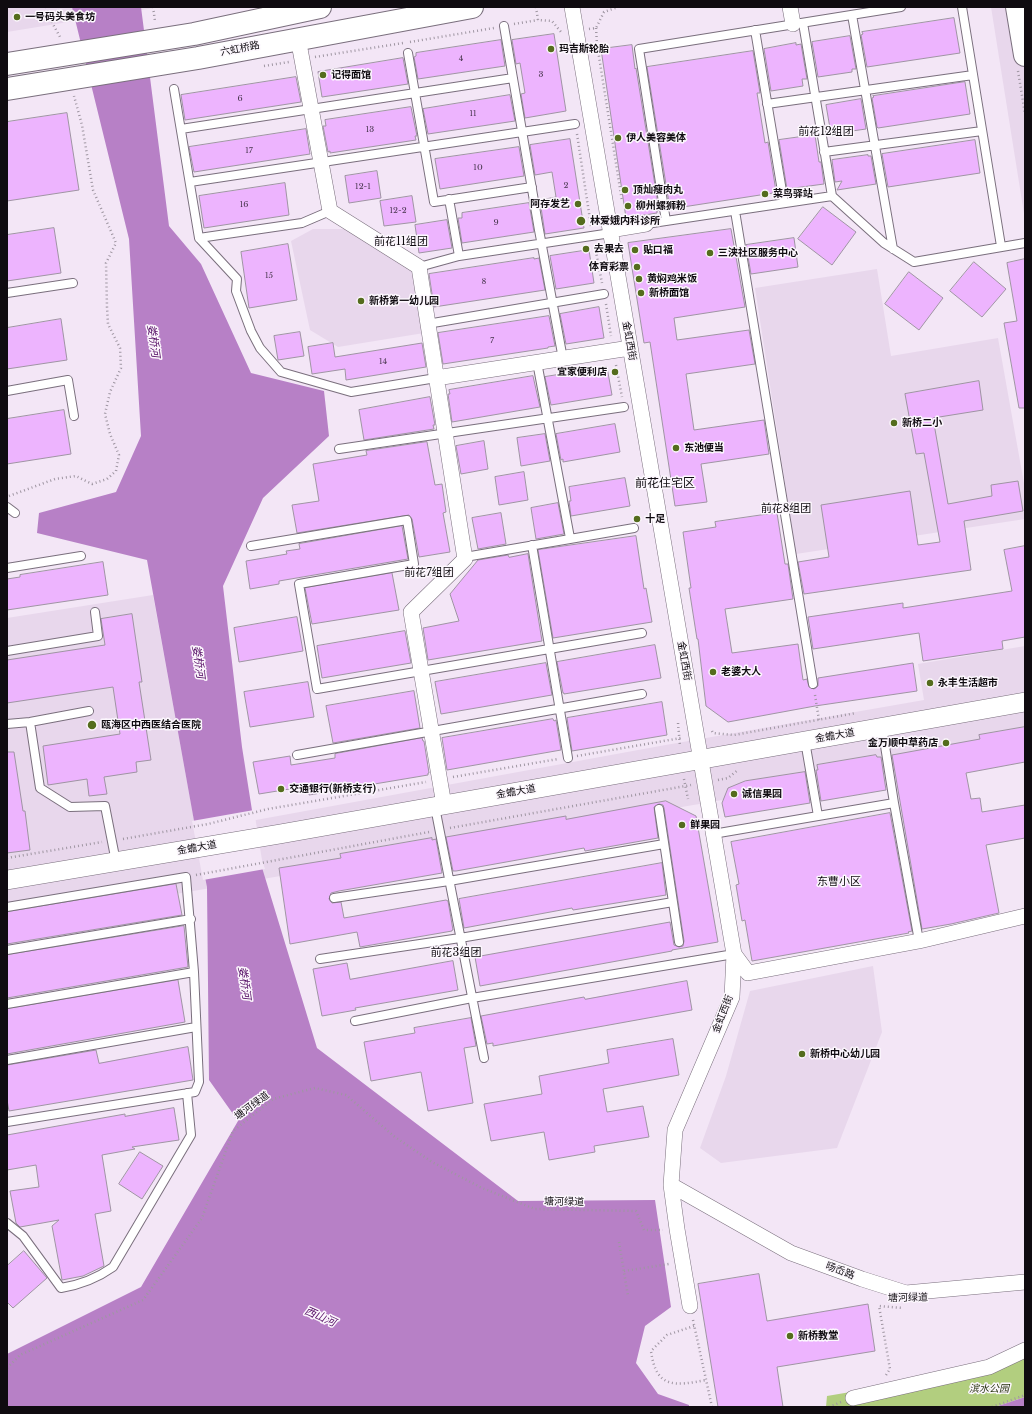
<!DOCTYPE html>
<html>
<head>
<meta charset="utf-8">
<style>
	body { margin:0 }
	#map { position:relative; width:1032px; height:1414px; overflow:hidden; background:#f3e6f6; font-family:"Libre Baskerville",serif }
	canvas { display:block }
	.frame { position:absolute; inset:0; border:8px solid #0f0b10; pointer-events:none }
</style>
</head>
<body>
<div id="map">
<canvas width="1032" height="1414"></canvas>
<div class="frame"></div>
</div>
<script>
const g = document.querySelector('canvas').getContext('2d');
g.lineJoin = 'round';
function fill(path, color) {
  g.fillStyle = color;
  g.fill(path, 'evenodd');
}
function trace(path, color, width, dash) {
  g.strokeStyle = color;
  g.lineWidth = width;
  g.lineCap = dash ? 'butt' : 'round';
  g.setLineDash(dash || []);
  g.stroke(path);
}
function label(font, color, halo, rows, align = 'center') {
  g.font = font + ' "Libre Baskerville","Noto Sans SC",serif';
  g.lineWidth = 3;
  g.setLineDash([]);
  g.textBaseline = 'middle';
  g.strokeStyle = halo;
  g.fillStyle = color;
  for (const [text, x, y, turn = 0] of rows) {
    g.save();
    g.translate(x, y);
    g.rotate((+turn || 0) * Math.PI / 180);
    g.textAlign = isNaN(turn) ? turn : align;
    if (halo) g.strokeText(text, 0, 0);
    g.fillText(text, 0, 0);
    g.restore();
  }
}
fill(new Path2D(`
	M7,7H160L7,32Z
	M991,7H1025V220Z
	M313,229H350L414,273L424,333L338,347L310,330L291,241Z
	M877,269L891,356L998,338L1025,489V519L796,554L755,288Z
	M153,595L196,831L660,746L924,700L918,664L1025,646V748L7,923V618Z
	M873,966L882,1032L837,1148L721,1163L700,1148L726,1076L750,991Z`), '#e8d7ec');
fill(new Path2D(`
	M1025,1356V1397L995,1407H826L827,1396L921,1380Z`), '#b2ce7f');
fill(new Path2D(`
	M72,7H141L169,226L201,264L251,373L324,391L329,436L263,498L223,586L242,747L260,861L317,1048L518,1201L655,1200L671,1307L645,1326L636,1363L658,1394L689,1405V1407H7V1354L141,1287L238,1121L209,1080L207,887L196,832L147,560L37,533L39,513L116,492L141,436L129,239Z
	M1025,1397V1407H995Z`), '#b780c6');
fill(new Path2D(`
	M254,810L262,860L265,869L203,880L192,821Z`), '#f3e6f6');
const building = new Path2D(`
	M954,18L960,53L867,67L861,35L863,34L862,32Z
	M554,34L566,111L525,118L521,94L525,93L520,63L516,64L512,40Z
	M850,36L856,69H852V72L818,77L812,42Z
	M501,40L505,66L418,79L414,57L416,56V53Z
	M796,43V45L801,44L807,79H802L803,86L771,91L764,49Z
	M632,45L635,69L636,68L659,210L657,211V213L626,218L601,49Z
	M753,51L760,93H757L765,143L768,142L776,191H773V193L670,209L647,67Z
	M403,58L408,84L322,97L318,72Z
	M296,77L301,102L185,120L181,95Z
	M965,82L970,114L878,128L877,127L872,98L874,97L873,96Z
	M510,95L515,121L428,134L423,109Z
	M861,99L866,129L831,134L826,105Z
	M411,107L417,136H415L416,140L330,153V151L328,152L323,126H326L325,120Z
	M67,113L79,190L7,201V122Z
	M306,129L310,154L194,172L189,147Z
	M815,135L819,162H821L824,184L787,189L779,140Z
	M570,139L584,228L545,234L540,201V200L556,197L552,172L535,175L530,145Z
	M975,140L980,173L888,187L882,154Z
	M519,147L524,176L440,189L435,159Z
	M868,155V156H871L876,184L837,190L842,181L835,182L832,160Z
	M377,171L381,198L349,203L345,176Z
	M285,183L289,215L204,228L199,196Z
	M412,196L416,222L384,226L380,201Z
	M529,203L534,232L462,243L458,218H462V213Z
	M823,207L856,232L832,265L798,239Z
	M447,220L452,248L419,253L415,225Z
	M54,228L61,273L7,281V235Z
	M731,229L745,307L674,318L677,340L749,330L755,364L686,374L694,430L764,420L769,454L701,464L707,502L675,506L650,342L644,343L628,243Z
	M794,238L798,267L751,274L746,245Z
	M288,244L297,300L249,308L241,252Z
	M589,250L594,283L556,289L550,256Z
	M534,258V259L539,258L545,290L434,307L429,274Z
	M1025,259V408H1019L1004,323L1017,321L1007,263Z
	M974,262L1006,289L982,317L950,291Z
	M909,272L943,298L919,330L885,304Z
	M599,307L604,338L566,344L560,314Z
	M549,316L555,346L548,347V348L443,364L438,333Z
	M61,319L67,360L7,369V328Z
	M300,332L304,356L278,360L274,336Z
	M333,343L335,357L422,343L426,367L346,380L345,369L312,374L308,347Z
	M607,367L612,395L551,405L545,377Z
	M533,376L540,407L452,422L448,394H450L449,390Z
	M979,381L983,410L933,418L948,504L992,496L991,485L1018,481L1023,511L964,521L971,570L804,594L798,562L829,557L821,505L910,491L918,545L940,542L924,453L916,454L905,394Z
	M430,397L435,425H433L434,429L364,440L359,410Z
	M64,410L71,454L7,464V419Z
	M615,424L620,452L563,462V459L561,460L556,434Z
	M545,434L550,461L521,466L517,438Z
	M484,441L488,469L461,474L456,446Z
	M427,442L435,485L442,484L446,512L443,513L450,552L419,557L412,519L409,515L297,533L292,505L319,501L313,464L367,455L366,451Z
	M524,472L528,500L499,505L495,477Z
	M625,478L630,506L571,516L569,501H571L569,487Z
	M558,503L564,534L536,539L531,508Z
	M501,513L506,544L478,549L472,518Z
	M777,513L785,564H788L793,599L725,609L732,653L798,644L803,680L807,679L809,687L814,689L818,686V678L913,663L917,691L815,706L728,722L706,706L698,639H697L689,588H691L683,532L716,527L715,522Z
	M402,526L408,559L279,581V584L250,589L246,561L287,554L286,551L300,549L299,544Z
	M636,536L644,589L646,588L652,622L553,638L538,550Z
	M1025,546V637L1002,641L1003,649L923,661L919,633L813,649L808,617L903,603V608L1012,591L1004,550Z
	M528,554L542,641L428,660L423,628L459,621L450,594L478,560L508,555L509,557Z
	M103,562L108,595L7,610V579L20,577V575Z
	M392,573L399,610L312,624L305,588Z
	M132,614L142,682H139L151,760L136,762L137,772L104,777L107,794L89,796L87,779L48,785L43,746L120,734L113,687L7,703V660L105,645L101,619Z
	M297,617L303,651L239,662L234,628Z
	M405,631L411,663L322,678L317,646Z
	M655,645L661,678L564,694V693H563L557,662Z
	M546,663L552,695L441,714L435,682Z
	M308,682L314,717L250,727L244,692Z
	M414,691L420,728L333,743L326,706Z
	M662,702L667,735L572,751L567,718Z
	M553,719L554,721L556,720L561,750L447,770L442,738Z
	M1025,727V762L966,773L971,799L980,798L982,812L1025,805V838L986,845L999,913L951,924L922,929L892,755L980,739L979,735Z
	M422,738L423,741H424L429,773H428V775L309,795L308,786L259,794L253,762L290,756L291,765L335,758V754Z
	M7,752H14L23,811H25L30,850L7,853Z
	M876,755L877,757H881L886,790L821,801L816,770H818L817,765Z
	M805,772L810,803L725,817L722,803L728,788L745,781Z
	M666,801L696,816L718,942L672,950V951L480,986L475,957L670,922L674,945L679,947L683,946L684,941L664,808L663,805L659,804L654,807L658,838L585,851L584,848L456,871H453L446,837L566,816V819Z
	M890,813L912,931L908,932L909,933L752,961L745,920L742,921L736,885L739,884L731,842Z
	M432,838V840L436,839L442,873L339,891L331,893L329,899L332,903L341,902L344,918L446,900L448,901L453,930H452V931L360,947L357,932L290,944L279,868L341,858L340,854Z
	M662,863L666,895L573,910L572,908L464,928L459,899Z
	M176,884L182,915L7,944V912Z
	M184,926L188,967L7,998V955Z
	M453,961L458,990L355,1008L356,1010L322,1016L313,969L347,963L350,979Z
	M178,980L185,1022L7,1054V1009Z
	M687,981L692,1010L493,1046V1043L487,1044L481,1016L584,997L585,999Z
	M471,1018L476,1046L464,1048L473,1103L428,1111L421,1072L371,1081L364,1042L415,1033L414,1028Z
	M673,1039L679,1075L603,1089L607,1112L643,1106L649,1137L594,1146L595,1152L549,1160L544,1132L491,1141L484,1104L542,1094L539,1076L609,1063L607,1050Z
	M188,1047L193,1080L9,1111L7,1100V1065L96,1050L99,1063Z
	M174,1108L179,1140L132,1147L135,1149L102,1155L111,1211L95,1214L104,1266L83,1276L62,1280L52,1226L59,1220L20,1227L16,1223L10,1191L39,1187L36,1165L7,1170V1135L125,1114V1116Z
	M140,1152L163,1166L142,1199L119,1184Z
	M24,1251L47,1278L13,1308L7,1302V1266Z
	M759,1274L767,1321L868,1304L875,1351L777,1367L783,1407H718L698,1284Z`);
fill(building, '#edb4fe');
trace(building, '#9f94a3', 1);
const service = new Path2D(`
	M962,7L1001,246
	M852,15L893,249
	M803,23L832,196
	M504,26L539,230L563,359
	M755,30L784,203
	M408,53L434,202L532,187
	M174,89L199,238
	M767,104L973,75
	M181,129L513,78
	M824,152L982,131
	M190,182L575,124
	M449,199L459,256
	M330,211L302,223L199,238L237,279L236,291L251,331L260,348L281,372L351,392L436,378
	M735,211L813,684
	M666,221L639,49L901,7
	M646,224L832,196L884,243L914,262L1025,243
	M419,267L459,256L611,233
	M7,293L73,283
	M427,324L604,294
	M537,362L570,538
	M7,391L68,380L74,416
	M339,449L624,407
	M7,507L15,513
	M532,545L568,758
	M251,546L407,520L414,564L299,584L317,689L642,633
	M465,557L634,528
	M7,568L81,556
	M7,651L98,636L95,612
	M30,722L40,788L70,807L105,806L116,862
	M7,724L30,722L89,711
	M882,727L894,803L919,941
	M805,741L818,816
	M297,755L642,694
	M435,807L484,1058
	M659,809L679,942
	M713,834L894,803
	M334,898L449,881L664,844
	M7,907L186,877L194,972L199,1082L195,1092L7,1122
	M7,950L191,919
	M320,959L460,938L673,902
	M7,1004L194,972
	M355,1021L472,998L734,954
	M7,1060L196,1027
	M7,1223L23,1236L61,1288C79,1285 99,1277 113,1267L191,1135L187,1093`);
const minor = new Path2D(`
	M572,7L734,954L732,997L675,1130L671,1185L677,1229L690,1306
	M790,7L793,24
	M298,38L330,211L419,267L465,559L411,612L444,805
	M610,230L646,224
	M436,378L630,348
	M734,954L748,973L919,941L1025,916
	M671,1185L791,1253L862,1279L906,1293L1025,1282
	M853,1398L989,1367L1025,1350`);
const tertiary = new Path2D(`
	M7,880L280,834L1025,702`);
const secondary = new Path2D(`
	M1017,7L1025,55
	M7,64L194,34L320,7
	M7,89L198,58L472,7`);
trace(service, '#7a6f7d', 10);
trace(minor, '#7a6f7d', 16);
trace(tertiary, '#7a6f7d', 20);
trace(secondary, '#7a6f7d', 24);
trace(new Path2D(`
	M46,7L49,17L60,37
	M153,7L155,21H156
	M536,7L538,20L552,21L561,32
	M514,24L538,20
	M596,28L597,44L622,201
	M589,29L596,28L604,12L618,7
	M410,42L494,28
	M315,57L403,43
	M264,66L289,62
	M1018,71L1025,114
	M577,134L591,226
	M595,247L602,283
	M606,304L611,336
	M616,365L622,397
	M9,496L55,479L76,476L92,484L107,479L116,471L119,455L110,434L105,414L110,392L121,368L120,348L108,324L107,307L106,263L116,243L93,190L82,125L74,96
	M815,695L819,720
	M678,723L680,746
	M712,731L713,733L734,735L856,713
	M577,756L681,738
	M453,777L558,759
	M684,779L688,799
	M718,780L728,778L738,770
	M450,828L691,785
	M123,839L208,824L268,809L426,782
	M7,858L102,842
	M196,875L429,832
	M619,1242L628,1296
	M624,1271L669,1264
	M693,1320L712,1407
	M694,1326L667,1335L651,1351C656,1389 675,1386 706,1380
	M7,1368L20,1355L143,1300L202,1218L233,1131L273,1099L315,1088L346,1095L395,1137L432,1162L482,1188L535,1209L636,1211L644,1230H663
	M886,1375L890,1369L879,1306L903,1308
	M829,1407L841,1402
	M992,1407L1025,1395`), '#9f96a2', 2.5, [1, 3]);
trace(service, '#fff', 8);
trace(minor, '#fff', 15);
trace(tertiary, '#fff', 19);
trace(secondary, '#fff', 22);
for (const [x, y, r, color] of [
	[17,17,4,"#546c1d"],
	[551,49,4,"#546c1d"],
	[323,75,4,"#546c1d"],
	[618,138,4,"#546c1d"],
	[625,190,4,"#546c1d"],
	[765,194,4,"#546c1d"],
	[578,204,4,"#546c1d"],
	[628,206,4,"#546c1d"],
	[581,221,5,"#546c1d"],
	[586,249,4,"#546c1d"],
	[635,250,4,"#546c1d"],
	[710,253,4,"#546c1d"],
	[637,267,4,"#546c1d"],
	[639,279,4,"#546c1d"],
	[641,293,4,"#546c1d"],
	[361,301,4,"#546c1d"],
	[615,372,4,"#546c1d"],
	[894,423,4,"#546c1d"],
	[676,448,4,"#546c1d"],
	[637,519,4,"#546c1d"],
	[713,672,4,"#546c1d"],
	[930,683,4,"#546c1d"],
	[92,725,5,"#546c1d"],
	[946,743,4,"#546c1d"],
	[281,789,4,"#546c1d"],
	[734,794,4,"#546c1d"],
	[682,825,4,"#546c1d"],
	[802,1054,4,"#546c1d"],
	[790,1336,4,"#546c1d"]
]) {
  const dot = new Path2D();
  dot.arc(x, y, r, 0, 2 * Math.PI);
  g.fillStyle = color;
  g.fill(dot);
  trace(dot, '#fcf7fd', 1.5);
}
label('8px', '#46354c', null, [
	["4",461,59],
	["3",541,75],
	["6",240,99],
	["11",473,114],
	["13",370,130],
	["17",249,151],
	["10",478,168],
	["2",566,186],
	["12-1",363,187],
	["16",244,205],
	["12-2",398,211],
	["9",496,223],
	["15",269,276],
	["8",484,282],
	["7",492,341],
	["14",383,362]
]);
label('bold 10px', '#0f0b10', '#fcf7fd', [
	["一号码头美食坊",25,17],
	["玛吉斯轮胎",559,49],
	["记得面馆",331,75],
	["伊人美容美体",626,138],
	["顶灿瘦肉丸",633,190],
	["菜鸟驿站",773,194],
	["阿存发艺",570,204,"right"],
	["柳州螺狮粉",636,206],
	["林爱娥内科诊所",590,221],
	["去果去",594,249],
	["贴口福",643,250],
	["三浃社区服务中心",718,253],
	["体育彩票",629,267,"right"],
	["黄焖鸡米饭",647,279],
	["新桥面馆",649,293],
	["新桥第一幼儿园",369,301],
	["宜家便利店",607,372,"right"],
	["新桥二小",902,423],
	["东池便当",684,448],
	["十足",645,519],
	["老婆大人",721,672],
	["永丰生活超市",938,683],
	["瓯海区中西医结合医院",101,725],
	["金万顺中草药店",938,743,"right"],
	["交通银行(新桥支行)",289,789],
	["诚信果园",742,794],
	["鲜果园",690,825],
	["新桥中心幼儿园",810,1054],
	["新桥教堂",798,1336]
], 'left');
label('10px', '#0f0b10', '#fcf7fd', [
	["六虹桥路",240,49,-11],
	["金虹西街",629,341,80],
	["金虹西街",684,661,80],
	["金蟾大道",835,736,-10],
	["金蟾大道",516,792,-10],
	["金蟾大道",197,848,-10],
	["金虹西街",723,1014,-69],
	["塘河绿道",252,1106,-36],
	["塘河绿道",564,1202,1],
	["旸岙路",840,1271,21],
	["塘河绿道",908,1298,-1]
]);
label('italic 10px', '#27330f', '#fcf7fd', [
	["滨水公园",989,1389]
]);
label('11px', '#0f0b10', '#fcf7fd', [
	["前花12组团",826,132],
	["前花11组团",401,242],
	["前花8组团",786,509],
	["前花7组团",429,573],
	["东曹小区",839,882],
	["前花3组团",456,953]
]);
label('italic 11px', '#571167', '#fcf7fd', [
	["娄桥河",153,341,82],
	["娄桥河",198,662,82],
	["娄桥河",244,983,82],
	["西山河",320,1317,24]
]);
label('12px', '#0f0b10', '#fcf7fd', [
	["前花住宅区",665,484]
]);
</script>
</body>
</html>
